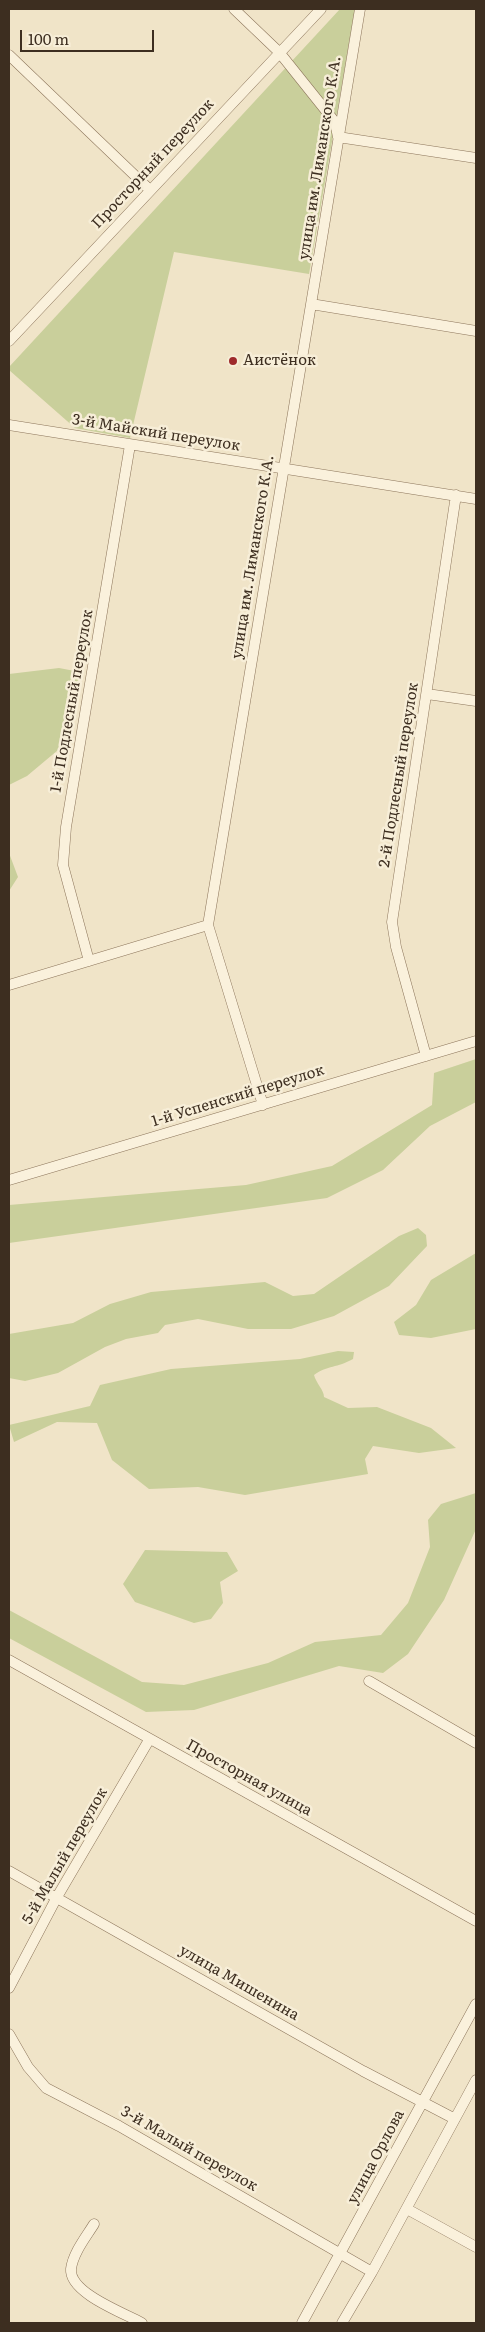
<!DOCTYPE html>
<html>
<head>
<meta charset="utf-8">
<style>
	body { margin:0 }
	#map { position:relative; width:485px; height:2332px; overflow:hidden; background:#f0e4c8; font-family:Literata,serif }
	canvas { display:block }
	.frame { position:absolute; inset:0; border:10px solid #3d2e20; pointer-events:none }
	.scale { position:absolute; left:20px; top:30px; width:134px; height:22px; box-sizing:border-box; border:2px solid #3d2e20; border-top:0; padding-left:6px; font-size:15px; line-height:18px; white-space:nowrap; color:#3d2e20; -webkit-text-stroke:4px #f7eed8; paint-order:stroke }
</style>
</head>
<body>
<div id="map">
<canvas width="485" height="2332"></canvas>
<div class="frame"></div>
<div class="scale">100 m</div>
</div>
<script>
const g = document.querySelector('canvas').getContext('2d');
g.lineJoin = 'round';
function fill(path, color) {
  g.fillStyle = color;
  g.fill(path, 'evenodd');
}
function trace(path, color, width, dash) {
  g.strokeStyle = color;
  g.lineWidth = width;
  g.lineCap = dash ? 'butt' : 'round';
  g.setLineDash(dash || []);
  g.stroke(path);
}
function label(font, color, halo, rows, align = 'center') {
  g.font = font + ' Literata,serif';
  g.lineWidth = 5;
  g.setLineDash([]);
  g.textBaseline = 'middle';
  g.strokeStyle = halo;
  g.fillStyle = color;
  for (const [text, x, y, turn = 0] of rows) {
    g.save();
    g.translate(x, y);
    g.rotate((+turn || 0) * Math.PI / 180);
    g.textAlign = isNaN(turn) ? turn : align;
    if (halo) g.strokeText(text, 0, 0);
    g.fillText(text, 0, 0);
    g.restore();
  }
}
fill(new Path2D(`
	M340,9H355L309,274L174,252L130,438L75,428L9,370V367Z
	M59,668L80,672L70,740L27,776L9,785V674Z
	M9,853L18,877L9,891Z
	M476,1059V1102L430,1126L383,1170L327,1198L9,1243V1205L246,1185L332,1166L432,1105L434,1073Z
	M418,1228L426,1235L427,1246L389,1286L334,1316L291,1329H248L198,1319L165,1325L158,1333L126,1339L105,1347L58,1373L25,1381L9,1378V1334L73,1323L110,1304L151,1292L265,1282L293,1296L314,1294L399,1236Z
	M476,1253V1329L431,1338L399,1335L394,1322L416,1305L431,1280Z
	M338,1351L354,1352L353,1359C337,1368 328,1365 314,1375C316,1383 324,1390 324,1397L348,1408L377,1407L431,1428L456,1448L419,1453L373,1446L365,1459L368,1474L245,1495L198,1487L149,1489L112,1460L97,1423L57,1422L14,1442L9,1425L90,1406L100,1385L171,1369L300,1359Z
	M476,1493V1529L444,1600L408,1654L383,1673L339,1666L194,1710L146,1712L9,1638V1610L142,1682L184,1685L268,1663L315,1642L381,1635L408,1603L430,1547L428,1520L441,1504Z
	M145,1550L227,1552L238,1571L220,1582L223,1603L211,1619L194,1623L135,1602L123,1584Z`), '#c9cf9b');
const street = new Path2D(`
	M234,9L279,52L335,122L338,137L476,158
	M9,55L150,190
	M311,304L476,331
	M9,341L321,9
	M9,425L476,499
	M427,694L476,701
	M89,961L63,865L66,827L130,445
	M9,985L208,925
	M426,1056L396,947L392,922L456,495
	M263,1105L208,925L360,9
	M9,1180L476,1041
	M9,1660L476,1921
	M369,1681L476,1743
	M9,1871L363,2071L455,2119
	M9,1988L57,1897L149,1740
	M9,2034L28,2067L46,2088L119,2126L372,2272
	M407,2209L476,2247
	M94,2224C86,2237 73,2253 71,2269C69,2293 124,2313 142,2323
	M302,2323L476,2004
	M342,2323L372,2272L476,2080`);
trace(street, '#8d765c', 11);
trace(street, '#faf1dc', 10);
for (const [x, y, r, color] of [
	[233,361,5,"#9e2a2b"]
]) {
  const dot = new Path2D();
  dot.arc(x, y, r, 0, 2 * Math.PI);
  g.fillStyle = color;
  g.fill(dot);
  trace(dot, '#f7eed8', 2);
}
label('15px', '#3d2e20', '#f7eed8', [
	["улица им. Лиманского К.А.",320,158,-81],
	["Просторный переулок",153,164,-47],
	["3-й Майский переулок",156,433,9],
	["улица им. Лиманского К.А.",253,557,-81],
	["1-й Подлесный переулок",72,701,-80],
	["2-й Подлесный переулок",399,775,-81],
	["1-й Успенский переулок",238,1096,-17],
	["Просторная улица",249,1778,29],
	["5-й Малый переулок",65,1856,-60],
	["улица Мишенина",239,1983,30],
	["3-й Малый переулок",189,2149,30],
	["улица Орлова",376,2157,-62]
]);
label('15px', '#3d2e20', '#f7eed8', [
	["Аистёнок",243,361]
], 'left');
</script>
</body>
</html>
